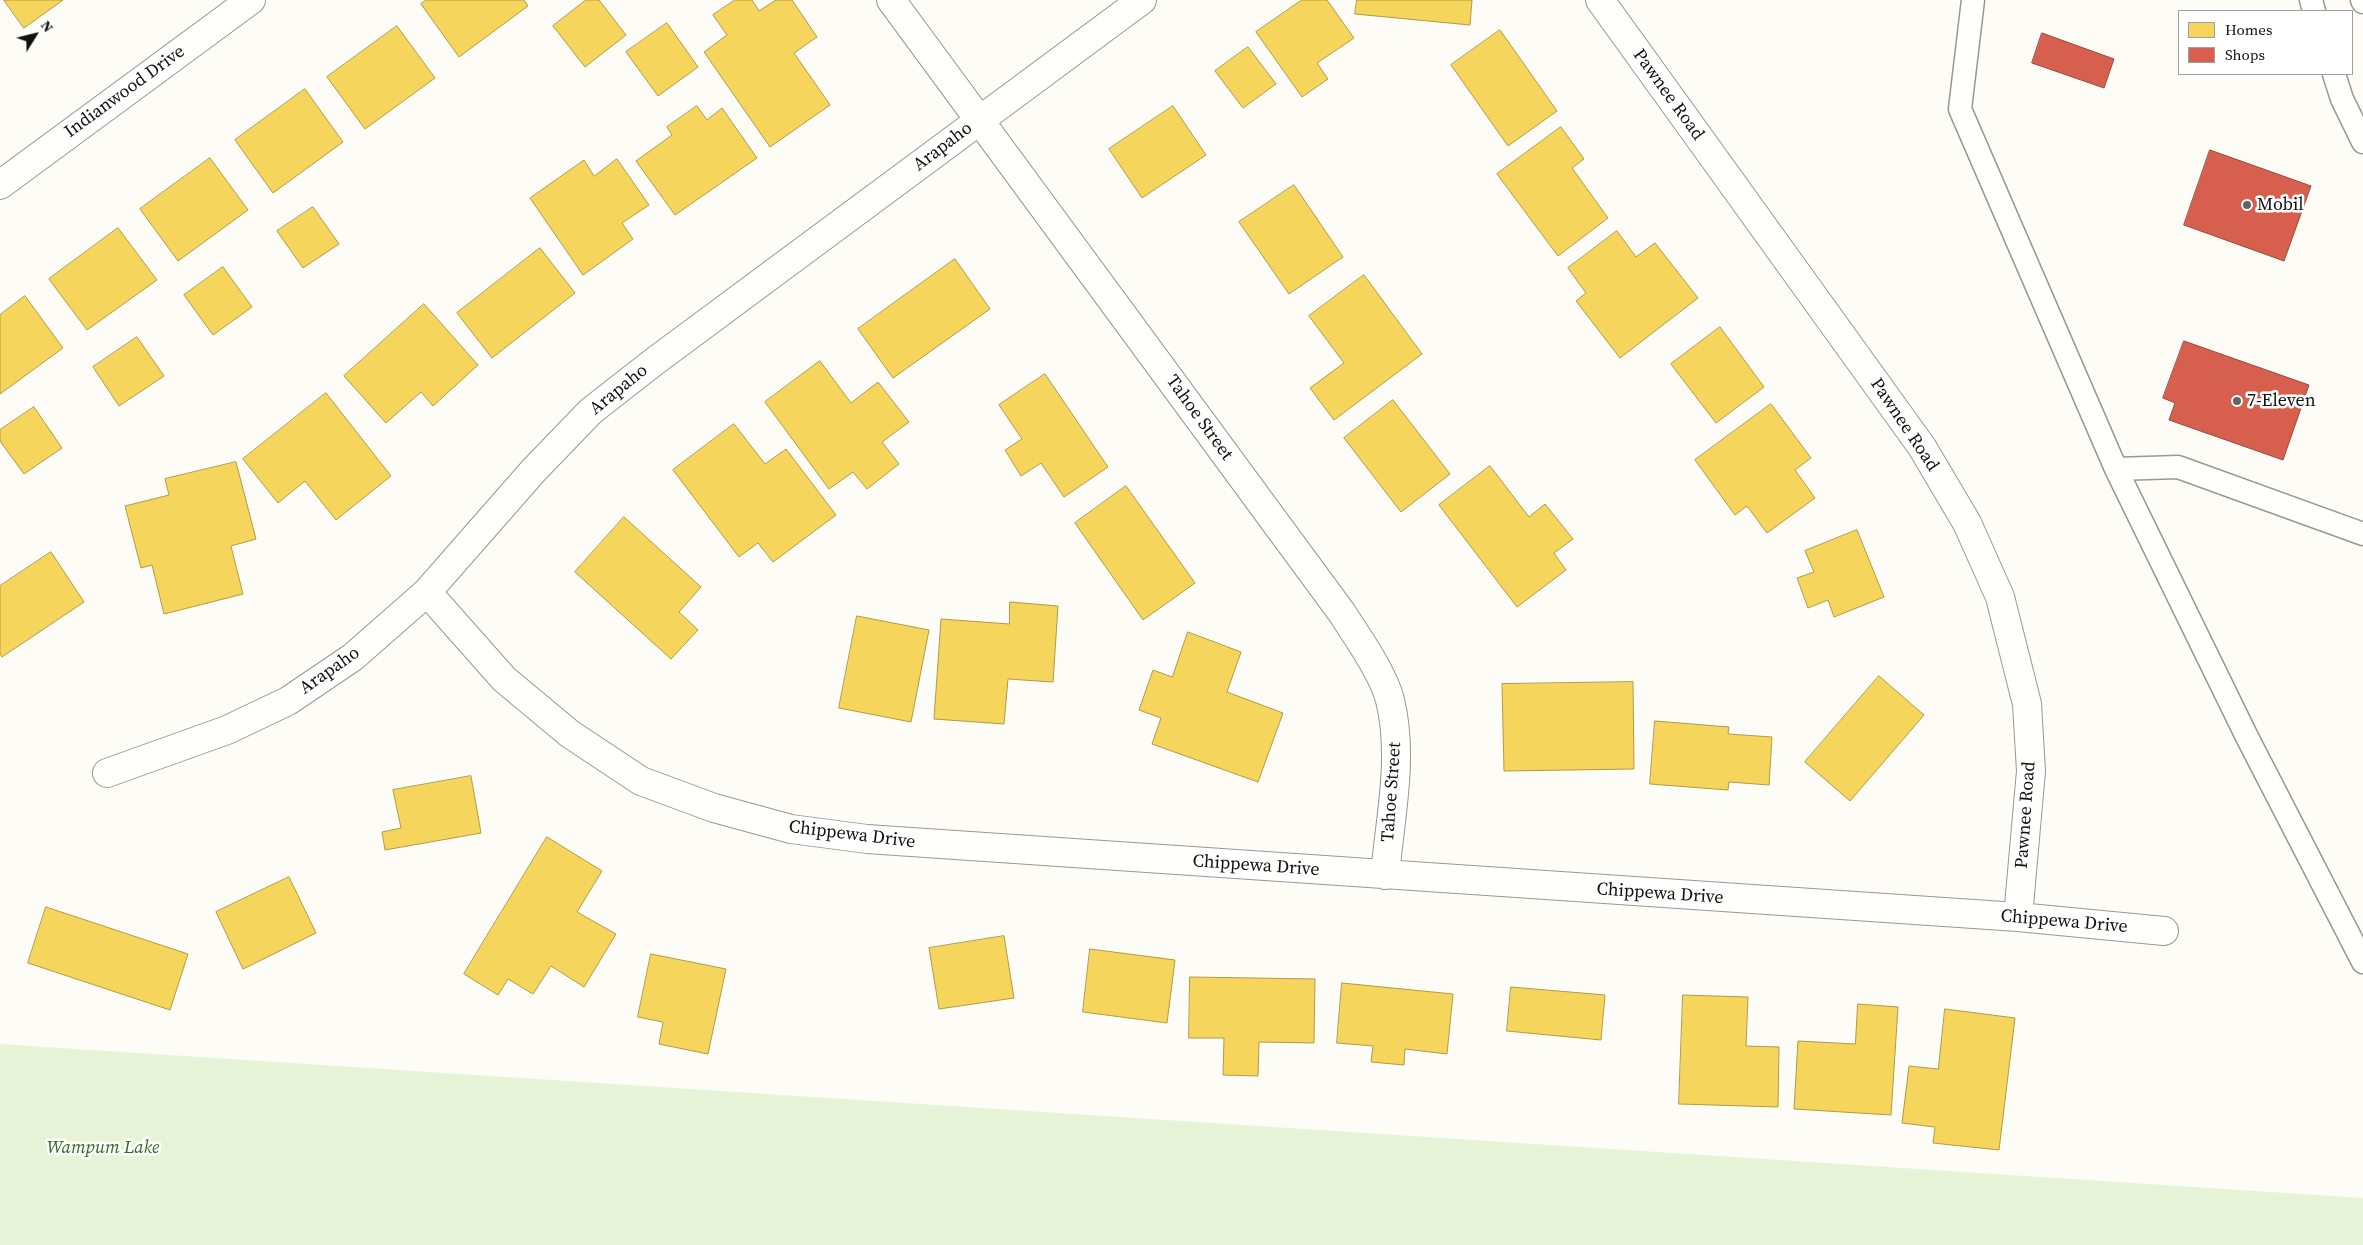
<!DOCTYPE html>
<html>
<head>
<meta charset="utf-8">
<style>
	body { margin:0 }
	#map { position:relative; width:2363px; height:1245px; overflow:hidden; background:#fdfcf7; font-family:"Source Serif 4",serif }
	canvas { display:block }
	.legend { position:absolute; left:2178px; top:10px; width:175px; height:65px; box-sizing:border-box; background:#fff; border:1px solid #a0a0a0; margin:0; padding:6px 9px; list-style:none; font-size:15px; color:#111 }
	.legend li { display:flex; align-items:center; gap:10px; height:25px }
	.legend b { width:25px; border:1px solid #a0a0a0 }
	.north { position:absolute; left:10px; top:10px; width:50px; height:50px; -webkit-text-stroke:4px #fff; paint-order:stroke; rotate:54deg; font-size:14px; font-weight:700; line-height:20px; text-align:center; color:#111 }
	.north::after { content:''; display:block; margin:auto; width:18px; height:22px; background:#111; clip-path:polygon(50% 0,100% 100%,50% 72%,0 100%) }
</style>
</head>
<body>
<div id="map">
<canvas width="2363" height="1245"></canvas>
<ul class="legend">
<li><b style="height:14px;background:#f6d55c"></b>Homes</li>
<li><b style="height:14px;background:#d6604d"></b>Shops</li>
</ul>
<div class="north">N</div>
</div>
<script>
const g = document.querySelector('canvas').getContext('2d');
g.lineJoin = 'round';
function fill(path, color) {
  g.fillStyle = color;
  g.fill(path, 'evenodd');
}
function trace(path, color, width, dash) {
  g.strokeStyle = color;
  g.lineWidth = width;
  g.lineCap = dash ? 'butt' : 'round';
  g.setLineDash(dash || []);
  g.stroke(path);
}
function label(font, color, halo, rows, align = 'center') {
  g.font = font + ' "Source Serif 4",serif';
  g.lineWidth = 5;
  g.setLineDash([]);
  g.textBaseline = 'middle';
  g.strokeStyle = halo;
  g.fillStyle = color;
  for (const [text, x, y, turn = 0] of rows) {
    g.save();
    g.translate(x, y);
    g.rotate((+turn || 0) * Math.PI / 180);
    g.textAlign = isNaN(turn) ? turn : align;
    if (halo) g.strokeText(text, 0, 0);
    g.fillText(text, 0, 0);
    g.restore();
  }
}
fill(new Path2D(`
	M0,1044L2363,1198V1245H0Z`), '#e7f3d7');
const homes = new Path2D(`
	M4,0H63L24,28Z
	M426,0H524L528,6L459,57L421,4Z
	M586,0H599L626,35L585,67L553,26Z
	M735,0H752L759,11L776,0H792L817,37L794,53L830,105L770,147L704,52L727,35L713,15Z
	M1302,0H1327L1354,38L1317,63L1328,79L1302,97L1256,32Z
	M1357,0H1472L1470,25L1355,14Z
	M667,23L698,67L658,96L626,52Z
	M397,26L435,78L365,129L327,77Z
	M1500,30L1557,111L1508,146L1451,65Z
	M1248,47L1276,84L1243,108L1215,71Z
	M305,89L343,142L273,193L235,140Z
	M697,106L707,120L722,108L757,158L675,215L636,161L672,135L667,127Z
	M1173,106L1206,155L1142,198L1109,149Z
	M1561,127L1584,159L1572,168L1608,218L1558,256L1497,174Z
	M210,158L248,210L178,261L140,209Z
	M617,159L649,205L622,223L633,239L583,275L530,198L584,160L594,176Z
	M1294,185L1343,257L1289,294L1239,222Z
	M313,207L339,244L303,268L277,231Z
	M118,228L157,280L87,330L49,279Z
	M1617,231L1636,257L1655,243L1698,298L1620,358L1576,301L1586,293L1568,268Z
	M540,248L575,293L492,358L457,313Z
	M955,259L990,309L893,378L858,329Z
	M223,267L252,307L213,335L184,295Z
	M1364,275L1422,354L1334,420L1310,388L1344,363L1309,316Z
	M25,296L63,348L0,394V315Z
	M424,304L478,365L433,406L421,392L386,423L344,376Z
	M1720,327L1764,387L1716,423L1671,364Z
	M137,337L164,376L119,406L93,367Z
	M820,361L851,403L878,382L909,422L882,442L899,464L867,489L853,472L829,489L765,402Z
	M1045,374L1108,467L1064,497L1041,463L1021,476L1005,450L1022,439L999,405Z
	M326,393L391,476L336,520L305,481L278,503L243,459Z
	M1393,400L1450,474L1401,512L1344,438Z
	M1771,404L1811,458L1795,470L1815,498L1767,533L1747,506L1735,515L1695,460Z
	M34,407L62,448L24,474L0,441V430Z
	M734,424L765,464L786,449L836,515L773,562L758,543L739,557L673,470Z
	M236,462L256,539L231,546L243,594L164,614L152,565L141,568L125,506L169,495L165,479Z
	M1490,466L1529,517L1545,504L1573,539L1554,553L1566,570L1517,607L1439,505Z
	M1126,486L1195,583L1143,620L1075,523Z
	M624,517L701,587L679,612L698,630L671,659L575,572Z
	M1857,530L1884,597L1834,617L1828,600L1808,608L1797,578L1814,572L1805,551Z
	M51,552L84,602L2,657L0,654V586Z
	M1010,602L1058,606L1053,682L1008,679L1004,724L934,719L941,619L1009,624Z
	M857,616L929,630L911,722L839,708Z
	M1188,632L1241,652L1227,692L1283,713L1258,782L1152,744L1161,718L1139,710L1153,670L1172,677Z
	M1879,676L1924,715L1850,801L1805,762Z
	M1633,682L1634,769L1504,771L1502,684Z
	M1655,721L1729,727L1728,734L1772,737L1769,785L1729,782L1728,790L1650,784Z
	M471,776L481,833L385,850L382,832L401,828L393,790Z
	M547,837L602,871L577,912L616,934L584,987L551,966L533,994L508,979L498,995L464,974Z
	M289,877L316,933L243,969L216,912Z
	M46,907L188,954L170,1010L28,963Z
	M1004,936L1014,998L939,1009L929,948Z
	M1090,949L1175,960L1167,1023L1083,1012Z
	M651,954L726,969L708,1054L659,1044L663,1022L638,1017Z
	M1190,977L1315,979L1314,1043L1259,1042L1258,1076L1223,1075L1224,1038H1189Z
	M1342,983L1453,994L1447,1054L1405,1049L1404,1065L1371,1062L1373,1046L1337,1043Z
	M1511,987L1605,995L1601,1040L1507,1031Z
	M1683,995L1748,997L1746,1046L1779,1047L1778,1107L1679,1104Z
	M1858,1004L1898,1007L1891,1115L1794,1109L1798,1041L1855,1044Z
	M1945,1009L2015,1018L1999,1150L1933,1143L1935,1127L1902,1123L1909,1066L1938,1069Z`);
fill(homes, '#f6d55c');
trace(homes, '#b19a46', 1);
const shops = new Path2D(`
	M2042,33L2114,59L2104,88L2032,63Z
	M2210,150L2311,186L2284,261L2184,225Z
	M2184,341L2309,385L2283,460L2169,420L2175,403L2163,398Z`);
fill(shops, '#d6604d');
trace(shops, '#9b483b', 1);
const lane = new Path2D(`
	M1973,0L1960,109L2116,469L2247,737L2363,962
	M2311,0L2314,11
	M2362,0L2363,2
	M2334,74L2342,99L2363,142
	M2116,469L2178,467L2363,534`);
const street = new Path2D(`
	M891,0L1342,613C1358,638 1383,673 1390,700C1404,757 1390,818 1385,875
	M1600,0L1922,447L1967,523L2000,597L2027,704L2031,771L2018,917
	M0,185L251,0
	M427,592L504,679L570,734L641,781L714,808L791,829L867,839L2018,917L2164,931
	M107,773L227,730L288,701L353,657L427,592L534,470L591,411L655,361L1142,0`);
trace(lane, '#979795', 25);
trace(street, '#979795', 30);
trace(lane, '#fffffe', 22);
trace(street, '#fffffe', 28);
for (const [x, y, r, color] of [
	[2247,205,5,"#646362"],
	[2237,401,5,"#646362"]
]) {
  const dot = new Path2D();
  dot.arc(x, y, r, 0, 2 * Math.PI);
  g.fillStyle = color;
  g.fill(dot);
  trace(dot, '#fff', 2);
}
label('18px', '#111', '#fff', [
	["Indianwood Drive",125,92,-36],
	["Pawnee Road",1668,95,54],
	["Arapaho",943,147,-37],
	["Arapaho",619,390,-39],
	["Tahoe Street",1199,418,54],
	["Pawnee Road",1904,425,56],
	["Arapaho",330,671,-35],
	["Tahoe Street",1392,792,-86],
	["Pawnee Road",2026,815,-86],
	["Chippewa Drive",852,835,7],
	["Chippewa Drive",1256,866,4],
	["Chippewa Drive",1660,894,4],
	["Chippewa Drive",2064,922,5]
]);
label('18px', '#111', '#fff', [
	["Mobil",2257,205],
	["7-Eleven",2247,401]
], 'left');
label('italic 18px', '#2f6b1f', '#fff', [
	["Wampum Lake",103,1148]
]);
</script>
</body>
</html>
